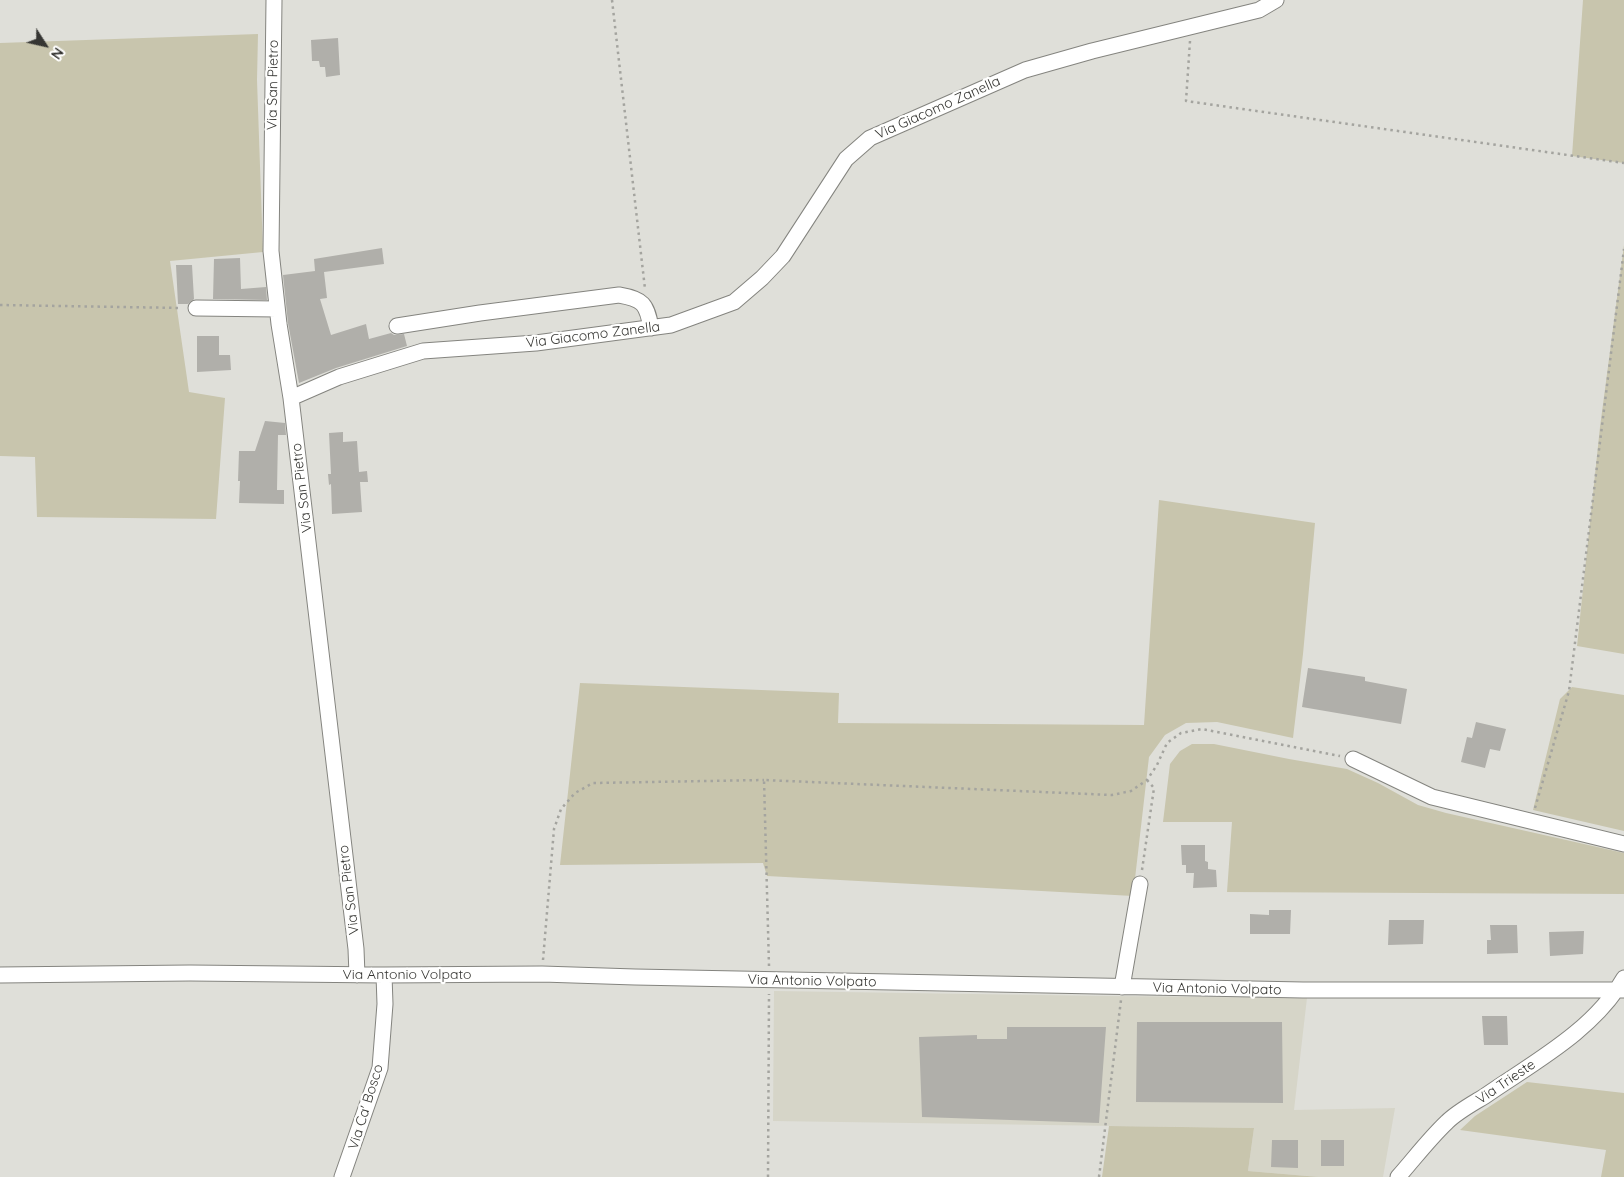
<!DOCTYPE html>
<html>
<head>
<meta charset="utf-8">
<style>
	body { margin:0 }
	#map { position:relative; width:1624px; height:1177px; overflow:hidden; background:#dfdfd9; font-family:Quicksand,sans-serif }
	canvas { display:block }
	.north { position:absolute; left:20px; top:20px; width:50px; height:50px; -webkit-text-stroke:4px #fffffe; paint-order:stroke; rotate:125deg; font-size:14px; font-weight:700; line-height:20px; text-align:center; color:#363633 }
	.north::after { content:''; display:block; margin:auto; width:18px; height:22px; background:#363633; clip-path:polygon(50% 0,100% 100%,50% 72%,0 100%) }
</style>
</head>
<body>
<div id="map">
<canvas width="1624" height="1177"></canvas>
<div class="north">N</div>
</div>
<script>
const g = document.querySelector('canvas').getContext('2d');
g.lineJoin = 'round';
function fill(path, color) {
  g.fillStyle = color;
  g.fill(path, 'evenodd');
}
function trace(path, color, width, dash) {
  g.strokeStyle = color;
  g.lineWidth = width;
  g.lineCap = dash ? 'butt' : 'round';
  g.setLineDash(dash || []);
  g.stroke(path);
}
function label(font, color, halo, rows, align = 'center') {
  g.font = font + ' Quicksand,sans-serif';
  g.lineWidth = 4.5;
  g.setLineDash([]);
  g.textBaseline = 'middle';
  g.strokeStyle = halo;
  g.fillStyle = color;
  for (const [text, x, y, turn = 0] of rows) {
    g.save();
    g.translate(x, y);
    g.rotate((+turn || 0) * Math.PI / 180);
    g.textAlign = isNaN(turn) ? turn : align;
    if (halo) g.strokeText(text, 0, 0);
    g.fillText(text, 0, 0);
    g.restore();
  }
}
fill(new Path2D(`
	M774,991L1106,996L1307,998L1294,1110L1395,1108L1383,1177H1319L1248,1171L1254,1128L773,1121Z`), '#d6d5c8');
fill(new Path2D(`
	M1583,0H1624V163L1572,156Z
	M258,34L257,80L263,252L170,261L189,392L225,398L216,519L37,517L35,457L0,456V43Z
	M1624,245V654L1577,646L1600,427Z
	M1159,500L1315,523L1303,654L1293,738L1217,722L1186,723L1165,735L1149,757L1133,896L767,876L763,863L560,865L580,683L839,693L838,723L1144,725Z
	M1572,687L1624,695V831L1533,810L1560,699Z
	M1192,744H1214L1289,759L1347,769L1378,783L1418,805L1446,813L1624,853V894L1227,892L1232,822H1163L1170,764L1180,751Z
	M1527,1082L1624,1093V1177H1601L1606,1150L1460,1130L1475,1116Z
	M1109,1126L1254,1128L1248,1171L1319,1177H1102Z`), '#c8c5ad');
fill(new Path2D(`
	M338,38L340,75L326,77L325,67H320L319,61H312L311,40Z
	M382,248L384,264L324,272L327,298L320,299L331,335L366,324L369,339L391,333L394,335L404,334L407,346L336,368L299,383L288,323L283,275L315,271L314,259Z
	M240,258L241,289L266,287L267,300L213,299L214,259Z
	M176,265H192L194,299L188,304H178Z
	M197,336H219V355H230L231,370L197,372Z
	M265,421L285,423L286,435H278L277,490H284V504L239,503L240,481H238L239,451H255Z
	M343,432V442L357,441L359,472L367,471L368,482H360L362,512L332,514L331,484L329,485L328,474H331L329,433Z
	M1308,668L1365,677V681L1407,689L1401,724L1302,707Z
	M1476,722L1506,729L1500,751L1490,749L1485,768L1461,762L1467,737L1472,738Z
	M1181,845H1205V861L1208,862V869L1216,870L1217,887L1193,888L1194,873H1186V865H1182Z
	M1269,910H1291L1290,934H1250V914L1269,915Z
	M1389,920H1424L1423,944L1388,945Z
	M1490,925H1517L1518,953L1487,954V940H1491Z
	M1584,931L1583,954L1550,956L1549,932Z
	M1482,1016H1507L1508,1045H1484Z
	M1137,1022H1282L1283,1103L1136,1102Z
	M1007,1027H1106L1099,1123L922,1117L919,1037L977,1035V1039H1007Z
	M1272,1140H1298V1168L1271,1167Z
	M1321,1140H1344V1166H1321Z`), '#b0afaa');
const minor = new Path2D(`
	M274,0L271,251L279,324L291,398L356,949L357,975
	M196,308L277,309
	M397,326L480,313L619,295C643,299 647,304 651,328
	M291,398L339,377L423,351L536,343L671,325L734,302L762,278L783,256L846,159L870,138L1025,70L1092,51L1259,10L1276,0
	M1353,759L1432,797L1624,844
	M0,975L190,973L384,975L542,974L635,977L1303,990H1624
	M1122,987L1140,884
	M342,1177L380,1068L385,1004L384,975
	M1398,1177C1414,1159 1429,1139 1447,1122C1457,1112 1472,1104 1485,1096C1534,1062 1593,1031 1624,978`);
trace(minor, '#84847f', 17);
trace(new Path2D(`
	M612,0L645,289
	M1190,41L1186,101L1624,163
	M0,305L182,308
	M1535,808L1569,691L1624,249
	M1142,870L1154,788L1147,780
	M543,960L554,829L561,809L575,793L593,783L764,780
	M769,966L764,780L1112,795L1131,791L1147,780L1157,765L1167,743L1181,733L1202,729L1340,756
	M768,1177L769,994
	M1099,1177L1121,1000`), '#a4a49f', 2.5, [2.5, 4]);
trace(minor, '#fff', 15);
label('14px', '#363633', '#fffffe', [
	["Via San Pietro",273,85,-89],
	["Via Giacomo Zanella",938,108,-24],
	["Via Giacomo Zanella",593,335,-7],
	["Via San Pietro",302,488,-97],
	["Via San Pietro",349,890,-97],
	["Via Antonio Volpato",407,975],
	["Via Antonio Volpato",812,981,1],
	["Via Antonio Volpato",1217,989,1],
	["Via Trieste",1506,1082,-34],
	["Via Ca' Bosco",366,1107,-73]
]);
</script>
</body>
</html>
